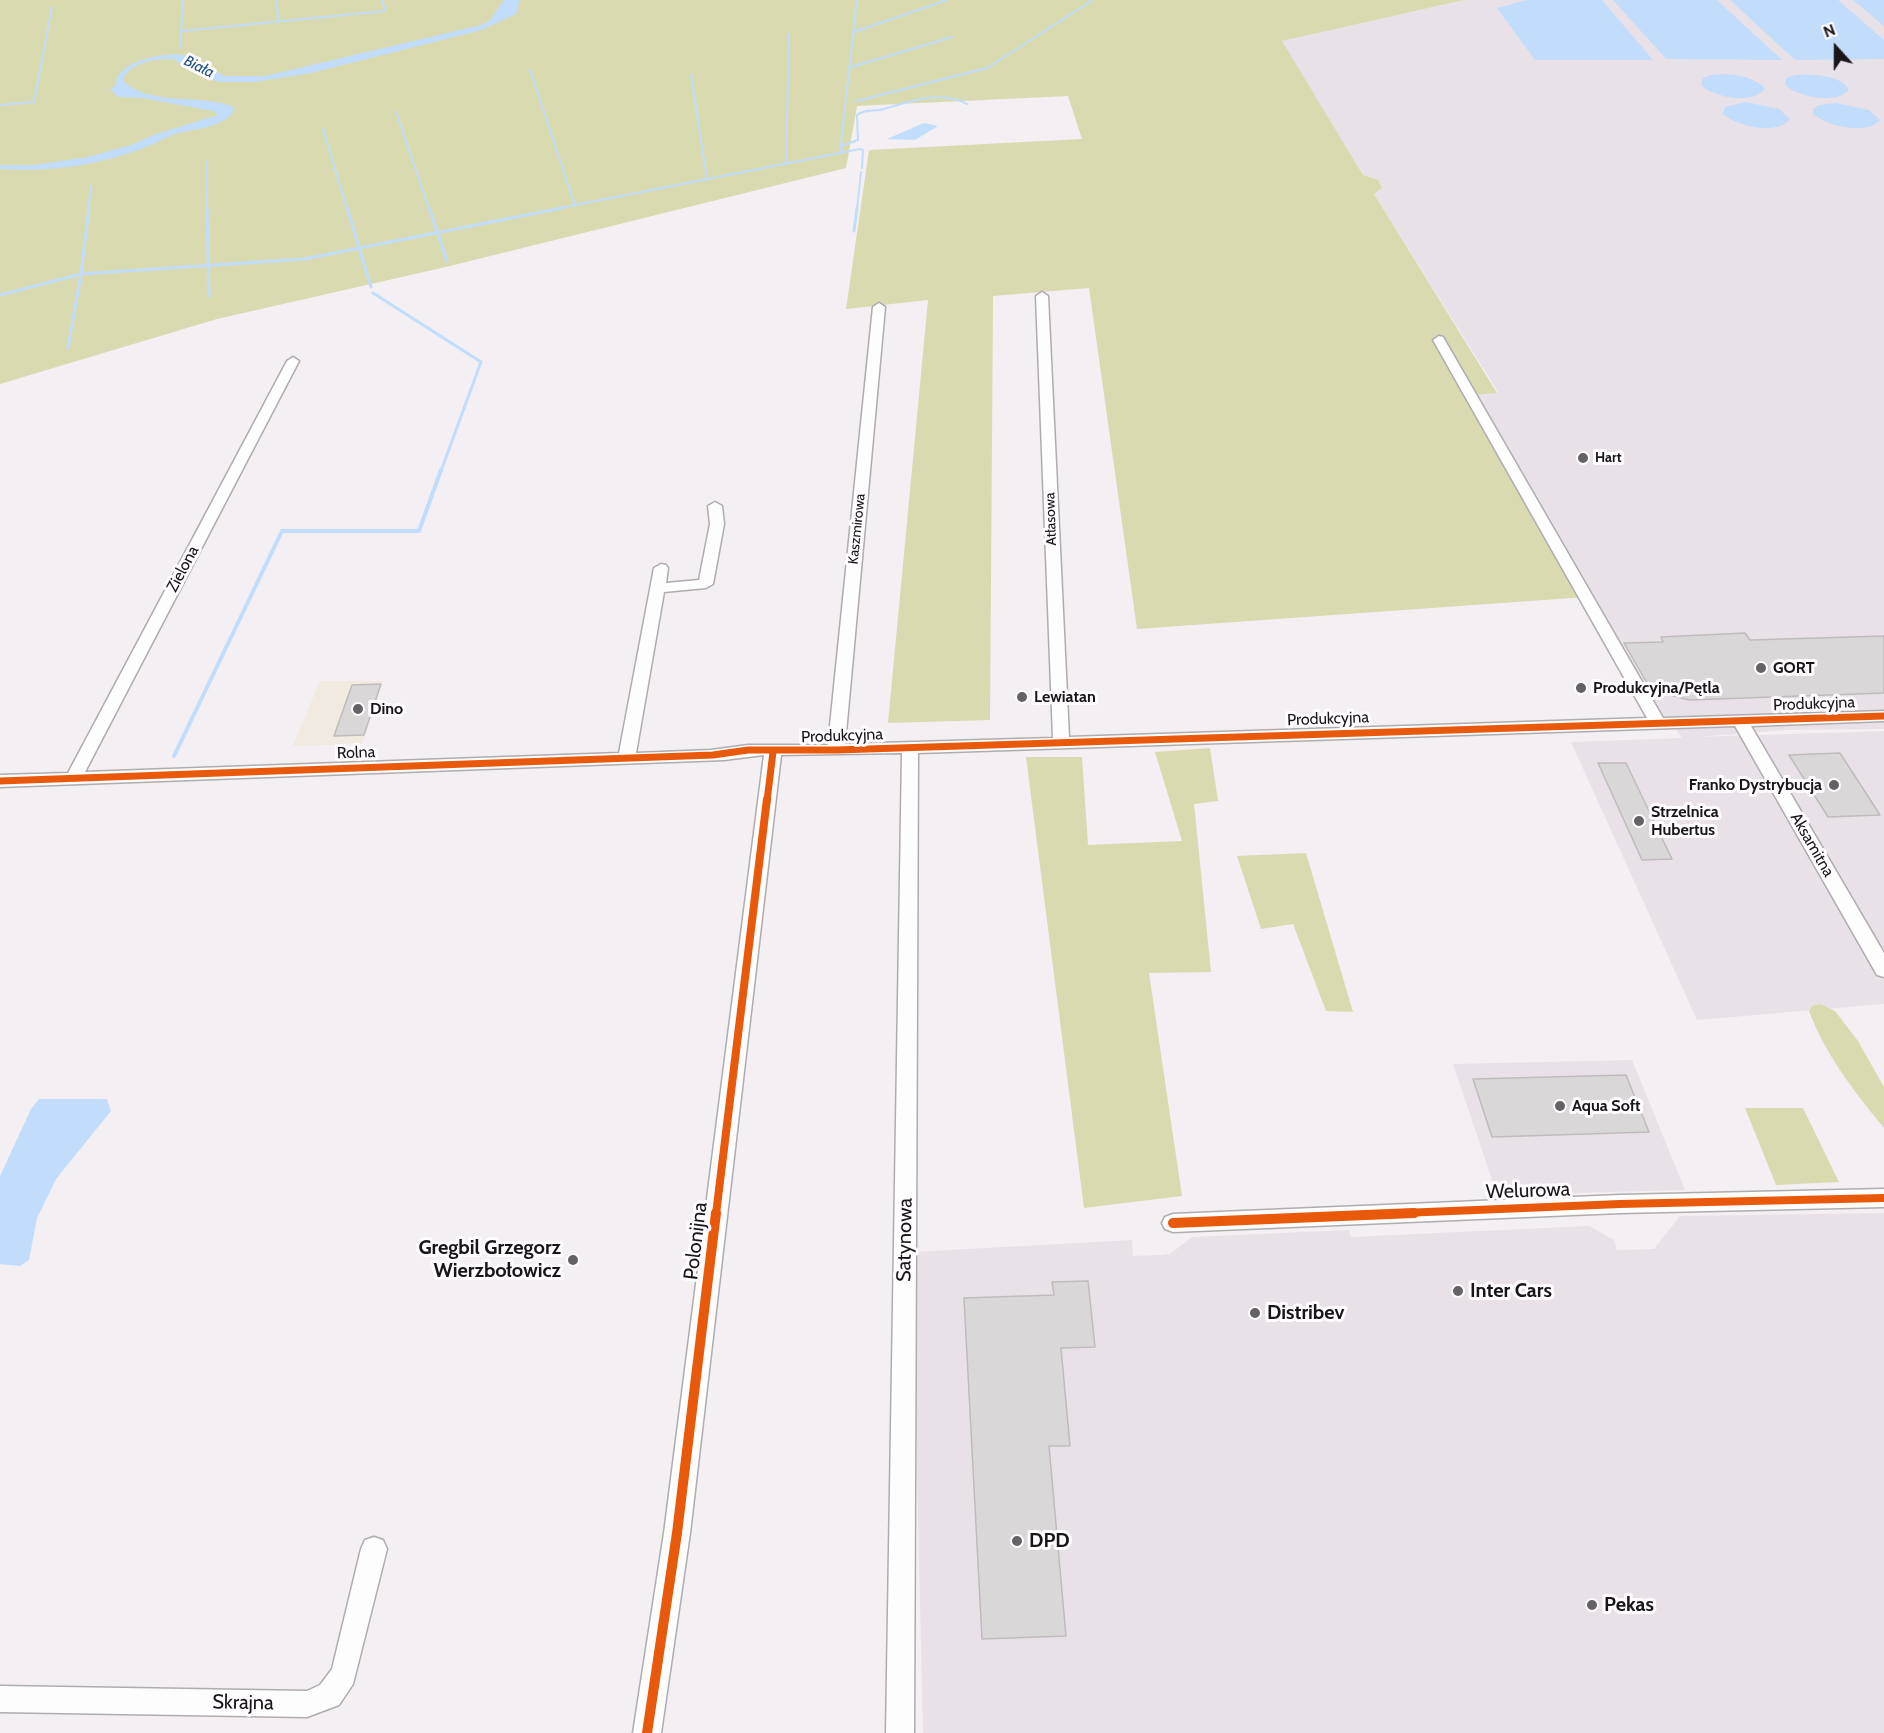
<!DOCTYPE html>
<html>
<head>
<meta charset="utf-8">
<style>
	body { margin:0 }
	#map { position:relative; width:1884px; height:1733px; overflow:hidden; background:#f3eff3; font-family:Cabin,sans-serif }
	canvas { display:block }
	.north { position:absolute; left:1806px; top:18px; width:60px; height:60px; -webkit-text-stroke:4px #fffcff; paint-order:stroke; rotate:339deg; font-size:16px; font-weight:700; line-height:24px; text-align:center; color:#191619 }
	.north::after { content:''; display:block; margin:auto; width:21px; height:27px; background:#191619; clip-path:polygon(50% 0,100% 100%,50% 72%,0 100%) }
</style>
</head>
<body>
<div id="map">
<canvas width="1884" height="1733"></canvas>
<div class="north">N</div>
</div>
<script>
const g = document.querySelector('canvas').getContext('2d');
g.lineJoin = 'round';
function fill(path, color) {
  g.fillStyle = color;
  g.fill(path, 'evenodd');
}
function trace(path, color, width, dash) {
  g.strokeStyle = color;
  g.lineWidth = width;
  g.lineCap = dash ? 'butt' : 'round';
  g.setLineDash(dash || []);
  g.stroke(path);
}
function label(font, color, halo, rows, align = 'center') {
  g.font = font + ' Cabin,sans-serif';
  g.lineWidth = 6;
  g.setLineDash([]);
  g.textBaseline = 'middle';
  g.strokeStyle = halo;
  g.fillStyle = color;
  for (const [text, x, y, turn = 0] of rows) {
    g.save();
    g.translate(x, y);
    g.rotate((+turn || 0) * Math.PI / 180);
    g.textAlign = isNaN(turn) ? turn : align;
    if (halo) g.strokeText(text, 0, 0);
    g.fillText(text, 0, 0);
    g.restore();
  }
}
fill(new Path2D(`
	M320,681H383L362,744L293,746Z`), '#f1eae0');
fill(new Path2D(`
	M1464,0H1884V729L1787,730L1696,737L1884,731V1004L1697,1020L1571,742L1682,738L1671,722H1656L1470,395L1498,392L1374,194L1382,188L1378,180L1363,175L1281,41Z
	M1632,1060L1685,1190L1497,1195L1453,1064Z
	M1884,1213V1733H923L912,1252L1132,1240L1133,1256L1161,1255L1170,1254L1192,1237L1349,1230L1351,1237L1589,1226L1614,1240L1617,1250L1654,1249L1680,1216Z`), '#e9e1e8');
fill(new Path2D(`
	M0,0H1464L1282,41L1363,175L1378,180L1382,188L1374,194L1497,393L1471,395L1586,597L1137,629L1089,288L993,296L990,720L888,723L928,300L846,309L869,150L1082,139L1068,96L857,106L846,168L450,266L217,319L0,384Z
	M1210,748L1218,801L1194,804L1211,972L1149,973L1182,1196L1084,1208L1026,757H1082L1088,845L1182,841L1155,752Z
	M1306,853L1353,1012L1326,1011L1293,924L1261,929L1237,856Z
	M1820,1004L1835,1011L1858,1041L1884,1087V1128C1854,1091 1826,1056 1809,1011L1812,1006Z
	M1745,1108H1803L1839,1182L1776,1185Z`), '#dadab0');
fill(new Path2D(`
	M504,0H520L516,14L482,30L311,73L255,82H218L184,67L174,59C157,59 132,61 123,79L125,83C155,106 198,94 232,106L234,111C224,128 193,129 175,134C164,138 153,145 141,149C96,166 48,172 0,169V165H34L88,157L131,145L156,134L218,115L213,111L142,98L118,97L110,89L116,85C114,60 175,48 193,58V63L226,76H265L481,25L490,20Z
	M1527,0H1602L1653,60H1535L1497,8Z
	M1613,0H1717L1782,60L1666,59Z
	M1730,0H1838L1884,40V59L1795,60Z
	M1853,0H1884V26Z
	M1711,75C1729,73 1748,75 1763,86L1764,90C1750,105 1714,97 1701,85L1703,78Z
	M1795,75C1810,74 1842,74 1849,90C1836,105 1798,97 1785,85L1786,78Z
	M1745,102L1779,109L1790,119C1777,136 1736,126 1723,114L1725,107Z
	M1836,103L1869,110L1880,120C1867,136 1827,126 1813,114V109L1819,105Z
	M924,123L938,126L915,140L887,139Z
	M39,1099H107L111,1111L56,1179L37,1218L29,1260L20,1266L0,1264V1176L31,1109Z`), '#c1ddfb');
trace(new Path2D(`
	M276,0L279,22
	M182,31L385,11L382,0
	M854,32L947,0
	M180,48L183,0
	M848,68L952,37
	M530,70L575,206
	M691,75L707,180
	M857,101L987,68L1093,0
	M0,105L34,102L52,7
	M396,112L429,209
	M323,129L347,209
	M841,146L858,140L857,115C866,108 874,112 884,109C910,101 941,90 967,104
	M840,153L857,0
	M206,161L207,209
	M786,164L789,34
	M88,209L91,186
	M555,209L860,149L863,150L862,168
	M857,209L861,172`), '#c1ddfb', 2);
trace(new Path2D(`
	M207,208L209,296
	M347,208L371,287
	M429,208L447,261
	M854,231L857,208
	M373,293L481,362L441,471
	M0,295L81,274L304,259L562,208
	M68,348L81,274L89,208`), '#c1ddfb', 3);
trace(new Path2D(`
	M174,756L282,531H419L441,470`), '#c1ddfb', 4);
const building = new Path2D(`
	M1745,633L1750,640L1884,636V693L1689,700L1659,692L1651,683H1647L1624,643L1663,642L1661,637Z
	M381,684L364,735L334,736L352,685Z
	M1840,753L1880,815L1828,817L1789,755Z
	M1598,763H1626L1672,859L1642,860Z
	M1626,1075L1649,1132L1492,1137L1473,1079Z
	M1088,1281L1095,1347L1061,1348L1070,1446H1049L1066,1636L982,1639L964,1298L1054,1295L1052,1282Z`);
fill(building, '#dad7d8');
trace(building, '#bebbbb', 1.5);
const minor = new Path2D(`
	M1042,292L1048,296L1069,737L1647,718L1433,340L1439,336L1443,337L1663,718L1884,711V721L1751,726L1884,953V977L1877,975L1735,726L918,753L914,1733H886L902,753L781,755L690,1533L661,1733H633L664,1533L764,755L724,760L0,787V775L68,773L287,361L293,357L299,361L85,772L619,753L654,568L661,564L666,565L668,568L666,583L699,580L710,524L708,506L715,502L722,506L724,524L713,584L706,588L664,592L636,753L711,750L748,745H828L873,307L879,303L885,307L845,744L1053,738L1036,296Z
	M1884,1189V1207L1620,1213L1173,1232L1165,1229L1162,1223L1165,1217L1173,1214L1620,1195Z
	M374,1537L383,1540L387,1549L353,1684L339,1705L307,1717L0,1712V1686L307,1691L320,1685L332,1669L361,1549L365,1540Z`);
trace(minor, '#afacaf', 3);
fill(minor, '#fdfdfd');
trace(new Path2D(`
	M0,781L713,755L748,750H837L1884,716
	M767,801L773,752`), '#e8590c', 7);
trace(new Path2D(`
	M716,1214L767,799
	M1379,1214L1620,1204L1884,1198`), '#e8590c', 8);
trace(new Path2D(`
	M1173,1223L1414,1213
	M647,1733L677,1533L716,1213`), '#e8590c', 10);
for (const [x, y, r, color] of [
	[1583,458,6,"#656265"],
	[1761,668,6,"#656265"],
	[1581,688,6,"#656265"],
	[1022,697,6,"#656265"],
	[358,709,6,"#656265"],
	[1834,785,6,"#656265"],
	[1639,821,6,"#656265"],
	[1560,1106,6,"#656265"],
	[573,1260,6,"#656265"],
	[1458,1291,6,"#656265"],
	[1255,1313,6,"#656265"],
	[1017,1541,6,"#656265"],
	[1592,1605,6,"#656265"]
]) {
  const dot = new Path2D();
  dot.arc(x, y, r, 0, 2 * Math.PI);
  g.fillStyle = color;
  g.fill(dot);
  trace(dot, '#fffcff', 2);
}
label('bold 14px', '#191619', '#fffcff', [
	["Hart",1595,458]
], 'left');
label('14px', '#191619', '#fffcff', [
	["Atłasowa",1051,519,-92],
	["Kaszmirowa",857,529,-84]
]);
label('italic 15px', '#20517e', '#fffcff', [
	["Biała",199,67,26]
]);
label('16px', '#191619', '#fffcff', [
	["Zielona",183,569,-62],
	["Produkcyjna",1814,704,-2],
	["Produkcyjna",1328,719,-2],
	["Produkcyjna",842,736,-2],
	["Rolna",356,753,-2],
	["Aksamitna",1812,845,60]
]);
label('bold 16px', '#191619', '#fffcff', [
	["GORT",1773,668],
	["Produkcyjna/Pętla",1593,688],
	["Lewiatan",1034,697],
	["Dino",370,709],
	["Franko Dystrybucja",1822,785,"right"],
	["Strzelnica",1651,812],
	["Hubertus",1651,830],
	["Aqua Soft",1572,1106]
], 'left');
label('20px', '#191619', '#fffcff', [
	["Welurowa",1528,1191,-2],
	["Satynowa",905,1240,-89],
	["Polonijna",696,1241,-83],
	["Skrajna",243,1703,1]
]);
label('bold 20px', '#191619', '#fffcff', [
	["Gregbil Grzegorz",561,1248,"right"],
	["Wierzbołowicz",561,1271,"right"],
	["Inter Cars",1470,1291],
	["Distribev",1267,1313],
	["DPD",1029,1541],
	["Pekas",1604,1605]
], 'left');
</script>
</body>
</html>
